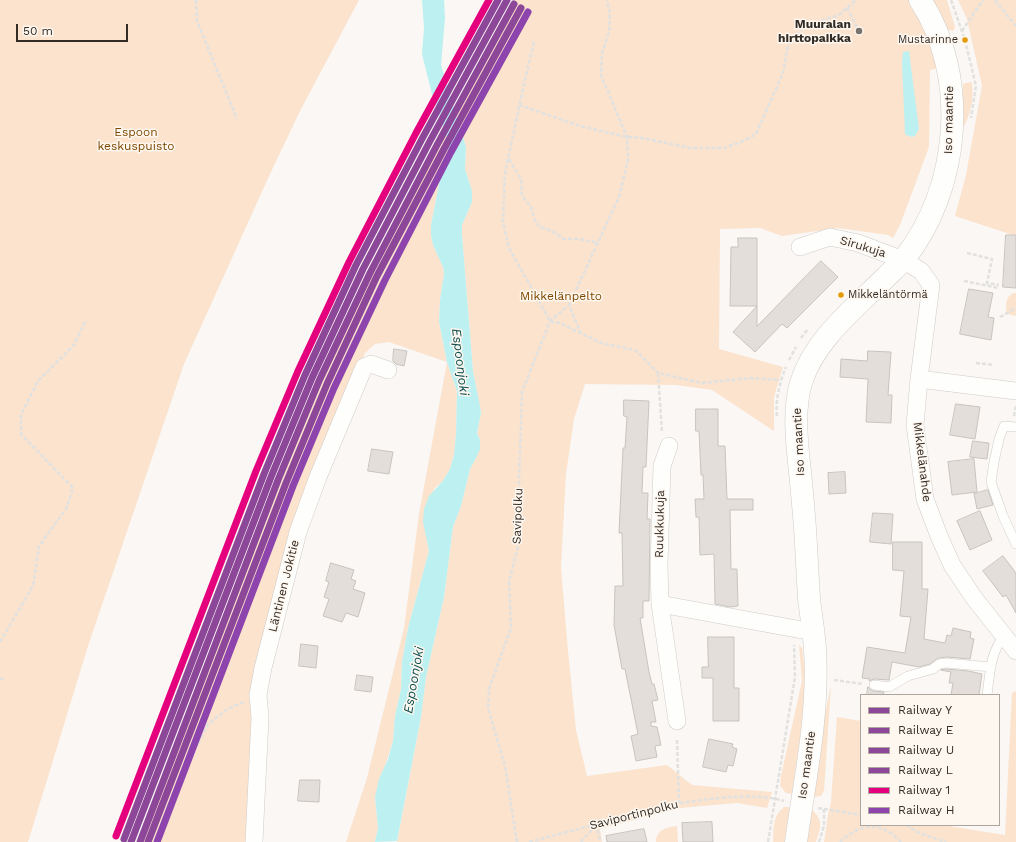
<!DOCTYPE html>
<html>
<head>
<meta charset="utf-8">
<style>
	body { margin:0 }
	#map { position:relative; width:1016px; height:842px; overflow:hidden; background:#faf7f4; font-family:"Work Sans",sans-serif }
	canvas { display:block }
	.legend { position:absolute; left:860px; top:694px; width:140px; height:132px; box-sizing:border-box; background:#fef7f0; border:1px solid #aca69f; margin:0; padding:5px 7px; list-style:none; font-size:12px; color:#322c25 }
	.legend li { display:flex; align-items:center; gap:8px; height:20px }
	.legend b { width:20px; border:1px solid #aca69f }
	.scale { position:absolute; left:16px; top:24px; width:112px; height:18px; box-sizing:border-box; border:2px solid #322c25; border-top:0; padding-left:5px; font-size:12px; line-height:14px; white-space:nowrap; color:#322c25; -webkit-text-stroke:3px #fef7f0; paint-order:stroke }
</style>
</head>
<body>
<div id="map">
<canvas width="1016" height="842"></canvas>
<ul class="legend">
<li><b style="height:5px;background:#8c4799"></b>Railway Y</li>
<li><b style="height:5px;background:#8c4799"></b>Railway E</li>
<li><b style="height:5px;background:#8c4799"></b>Railway U</li>
<li><b style="height:5px;background:#8c4799"></b>Railway L</li>
<li><b style="height:5px;background:#e5007d"></b>Railway 1</li>
<li><b style="height:5px;background:#8e44ad"></b>Railway H</li>
</ul>
<div class="scale">50 m</div>
</div>
<script>
const g = document.querySelector('canvas').getContext('2d');
g.lineJoin = 'round';
function fill(path, color) {
  g.fillStyle = color;
  g.fill(path, 'evenodd');
}
function trace(path, color, width, dash) {
  g.strokeStyle = color;
  g.lineWidth = width;
  g.lineCap = dash ? 'butt' : 'round';
  g.setLineDash(dash || []);
  g.stroke(path);
}
function label(font, color, halo, rows, align = 'center') {
  g.font = font + ' "Work Sans",sans-serif';
  g.lineWidth = 3;
  g.setLineDash([]);
  g.textBaseline = 'middle';
  g.strokeStyle = halo;
  g.fillStyle = color;
  for (const [text, x, y, turn = 0] of rows) {
    g.save();
    g.translate(x, y);
    g.rotate((+turn || 0) * Math.PI / 180);
    g.textAlign = isNaN(turn) ? turn : align;
    if (halo) g.strokeText(text, 0, 0);
    g.fillText(text, 0, 0);
    g.restore();
  }
}
fill(new Path2D(`
	M0,0H359L300,111L270,174L184,364L88,646L28,842H0Z
	M515,0H910L931,31L940,68L930,70L929,147L900,225L893,238L888,235L838,228L782,236L760,228L720,229L719,349L783,367L774,397V431L712,390L676,385L585,384L574,419L566,474L561,567L568,651L576,730L587,776L667,765L692,785L772,792L767,808L737,803L680,808L600,829L602,842H397L421,717L426,677L444,597L453,527L461,506L470,469L476,458L480,440L477,433L481,413L473,371L462,235V225L472,202V191L465,169L466,147L456,113Z
	M929,0H947L955,27L953,31L948,30L945,27Z
	M958,0H1016V236L955,216L966,175L982,86L967,19Z
	M970,82L972,83C974,99 971,117 961,130V109L963,84Z
	M444,130L447,138L448,151L440,179L431,225V235L433,245L443,267L444,274L440,300L439,322L447,362L457,391L456,434L454,455L450,469L442,482L434,489L427,542L429,551L408,628L402,662L401,689L395,716L393,741L375,797L378,828L375,842H346L367,778L404,628L419,514L447,362L389,342L375,344L365,353L295,531L256,725L249,842H140L294,437L366,278Z
	M1013,293H1016V316L1010,315L1006,311C1006,304 1006,297 1013,293Z
	M799,645L802,648L807,686L792,794L786,793L780,786L781,776L802,681Z
	M831,685L824,791L821,796L813,797L819,744Z
	M1016,691V842H824L828,815L831,802L837,717L861,721V825H942L1005,835L1012,693Z
	M784,807H790L785,842H773C774,828 772,817 784,807Z
	M811,809C824,820 821,827 816,842H805Z
	M677,826L678,842H656C656,830 667,827 677,826Z`), '#fbe3ce');
fill(new Path2D(`
	M422,0H444L445,18L441,65L466,147L465,169L472,191V202L462,225V235L473,371L479,401L481,413L477,433L480,440V449L476,458L470,469L461,506L453,527L444,597L426,677L421,717L397,841L375,842L378,828L375,797L379,779L388,759L393,741L395,716L401,689L402,662L408,628L429,551L423,522L424,509L429,496L442,482L450,469L454,455L456,434L457,391L447,362L439,322L440,300L444,274L443,267L433,245L431,235V225L440,179L448,151L447,138L433,98L422,54L424,28Z
	M909,51L919,129L915,136L911,137L905,134L902,63L903,52Z`), '#bdf0f0');
const building = new Path2D(`
	M1006,235H1016V288L1003,287Z
	M738,238H757V306H730L731,247H738Z
	M821,261L838,277L787,328L782,324L755,352L733,332L757,306V326Z
	M969,289L993,293L988,317L994,318L991,340L960,334Z
	M394,349L407,351L404,366L396,364L393,361Z
	M868,351L891,352L888,395H892L891,423L866,422L868,379L840,377L841,359L867,361Z
	M624,400L649,401L646,467H643L642,493H648L647,519H650L649,601H643V618H640L649,672L652,684H654L658,700L652,701L656,722H651V726L657,727L661,745L655,746L657,757L636,761L631,736L638,734L625,669H622L614,625L615,586H623L622,533H619L623,448H625L627,417L624,416Z
	M956,404L980,407L975,439L950,435Z
	M696,409H718V446H725L727,499H753V510H730L731,569H737L738,606L730,607L715,604L714,554L700,555L699,517H696L695,499H704L703,475H701L699,431H696Z
	M973,441L989,443L987,459L970,457Z
	M372,449L393,452L389,474L368,471Z
	M974,459L977,492L952,495L948,462Z
	M845,472L846,493L829,494L828,473Z
	M988,490L993,505L977,509L974,494Z
	M980,511L992,540L970,550L957,521Z
	M873,513L893,514L891,544L870,542Z
	M893,542H922V589H928L924,639L945,643L947,635L951,636L953,628L971,632L970,638L974,639L970,659L947,657L938,658L930,664L919,667L892,662L889,680L874,679L869,681L870,679L862,678L867,647L905,653L911,617L900,616L904,571L893,570Z
	M1003,556L1016,573V613L1006,595L1003,597L983,571Z
	M331,563L354,570L351,579L356,581L353,589L365,593L358,617L346,613L342,622L323,616L329,599L324,597L329,582L326,581Z
	M708,637H734V688H739V721H713V678H702V667H708Z
	M301,644L318,646L316,668L299,666Z
	M946,669L968,671L982,674L979,695H951L953,683H949L951,672L941,670Z
	M357,675L373,677L371,692L355,690Z
	M868,687L873,691L884,692L883,695H867Z
	M709,739L733,744L732,747L737,749L733,766L728,765L726,772L703,767Z
	M300,780H320L319,802L298,801Z
	M712,822L713,842H683L682,823Z
	M644,829L647,842H607L606,836Z`);
fill(building, '#e3deda');
trace(building, '#c8c3bf', 1);
const lane = new Path2D(`
	M1016,427L1004,426L999,439L994,462L991,482L1003,516L1016,544
	M874,685L889,687L908,676L933,669L939,664L946,663L991,667
	M987,695C990,674 990,653 1004,636`);
const street = new Path2D(`
	M800,247L830,237L858,243L903,260L921,271L931,285L919,379L915,425L925,499L939,536L952,565L974,598L1016,651
	M919,379L1016,391
	M669,446L662,466L659,566L660,604L677,721
	M660,604L813,632
	M254,842L260,718L258,695L263,668L298,532L318,477L364,367L371,364L388,370`);
const secondary = new Path2D(`
	M796,842C805,778 819,714 815,649C814,632 811,616 809,599C808,581 807,563 806,545C805,524 803,503 801,482C798,451 792,413 801,383C814,340 854,309 885,278C891,272 898,266 904,259C960,189 970,76 920,0`);
trace(lane, '#d0ccc7', 10);
trace(street, '#d0ccc7', 18);
trace(secondary, '#d0ccc7', 23);
trace(new Path2D(`
	M196,0L197,21L237,119
	M951,0L965,40L976,86L971,118
	M995,0L1016,26
	M847,8L859,31
	M962,31L983,0
	M534,42L524,84L505,173L503,223L509,248L550,321
	M519,105L580,126L627,137L642,138L691,148H724L741,142L756,134L783,73L788,45L804,26L839,15L856,0
	M509,159L521,179L522,196L531,207L535,221L540,227L552,231L564,239H579L599,243
	M967,253L992,259L987,283L999,285
	M964,281L999,288
	M1000,317L1016,308
	M550,321L560,323L601,343L635,350L658,373L702,383L750,378L780,380
	M581,334L569,305L619,197L628,160L627,137L601,75L602,53L609,32L610,13L607,0
	M801,338L808,329
	M789,360L796,347
	M976,363L994,365
	M658,373L662,432
	M777,416C775,400 780,382 786,367
	M1014,416L1016,405
	M0,642L33,586L39,546L66,509L73,488L21,434V415L38,381L74,345L85,322
	M0,679L4,678
	M834,680L863,684
	M677,740L679,803
	M818,808L861,815
	M597,824L600,842
	M906,825L919,833L946,842
	M155,842L173,793L208,724L226,710L243,702
	M517,842L505,766L488,708L489,689L511,628L509,581L519,543V481L522,392L550,321L569,305
	M529,842L665,806C697,800 753,791 784,801
	M581,842L596,825
	M768,842L795,677L794,645
	M819,842L824,826V809
	M840,842C862,823 880,820 901,842`), '#e1e1e0', 2.5, [4, 2]);
trace(lane, '#fefefd', 9);
trace(street, '#fefefd', 17);
trace(secondary, '#fefefd', 22);
trace(new Path2D(`
	M131,842L271,477L312,378L363,269L430,141L507,0`), '#8c4799', 7);
trace(new Path2D(`
	M140,842L278,480L319,381L370,273L437,145L514,4`), '#8c4799', 7);
trace(new Path2D(`
	M124,839L264,474L305,375L356,265L423,137L498,0`), '#8c4799', 7);
trace(new Path2D(`
	M148,842L286,483L327,384L377,276L444,149L521,8`), '#8c4799', 7);
trace(new Path2D(`
	M116,836L256,471L298,371L349,262L416,133L489,0`), '#e5007d', 7);
trace(new Path2D(`
	M157,842L293,486L334,388L385,280L451,152L528,12`), '#8e44ad', 7);
for (const [x, y, r, color] of [
	[859,31,4,"#78736d"],
	[965,40,3.5,"#e39a04"],
	[841,295,3.5,"#e39a04"]
]) {
  const dot = new Path2D();
  dot.arc(x, y, r, 0, 2 * Math.PI);
  g.fillStyle = color;
  g.fill(dot);
  trace(dot, '#fef7f0', 1.5);
}
label('11px', '#322c25', '#fef7f0', [
	["Mustarinne",958,40],
	["Mikkeläntörmä",848,295,"left"]
], 'right');
label('bold 12px', '#322c25', '#fef7f0', [
	["Muuralan",851,24],
	["hirttopaikka",851,38]
], 'right');
label('12px', '#322c25', '#fef7f0', [
	["Iso maantie",949,120,-89],
	["Sirukuja",863,247,17],
	["Iso maantie",799,442,-93],
	["Mikkelänahde",922,462,83],
	["Savipolku",518,516,-88],
	["Ruukkukuja",660,524,-89],
	["Läntinen Jokitie",284,586,-76],
	["Iso maantie",807,765,-82],
	["Saviportinpolku",634,815,-14]
]);
label('12px', '#7d4800', '#fef7f0', [
	["Espoon",136,132],
	["keskuspuisto",136,146],
	["Mikkelänpelto",561,296]
]);
label('italic 13px', '#0e5051', '#fef7f0', [
	["Espoonjoki",460,362,83],
	["Espoonjoki",414,680,-80]
]);
</script>
</body>
</html>
